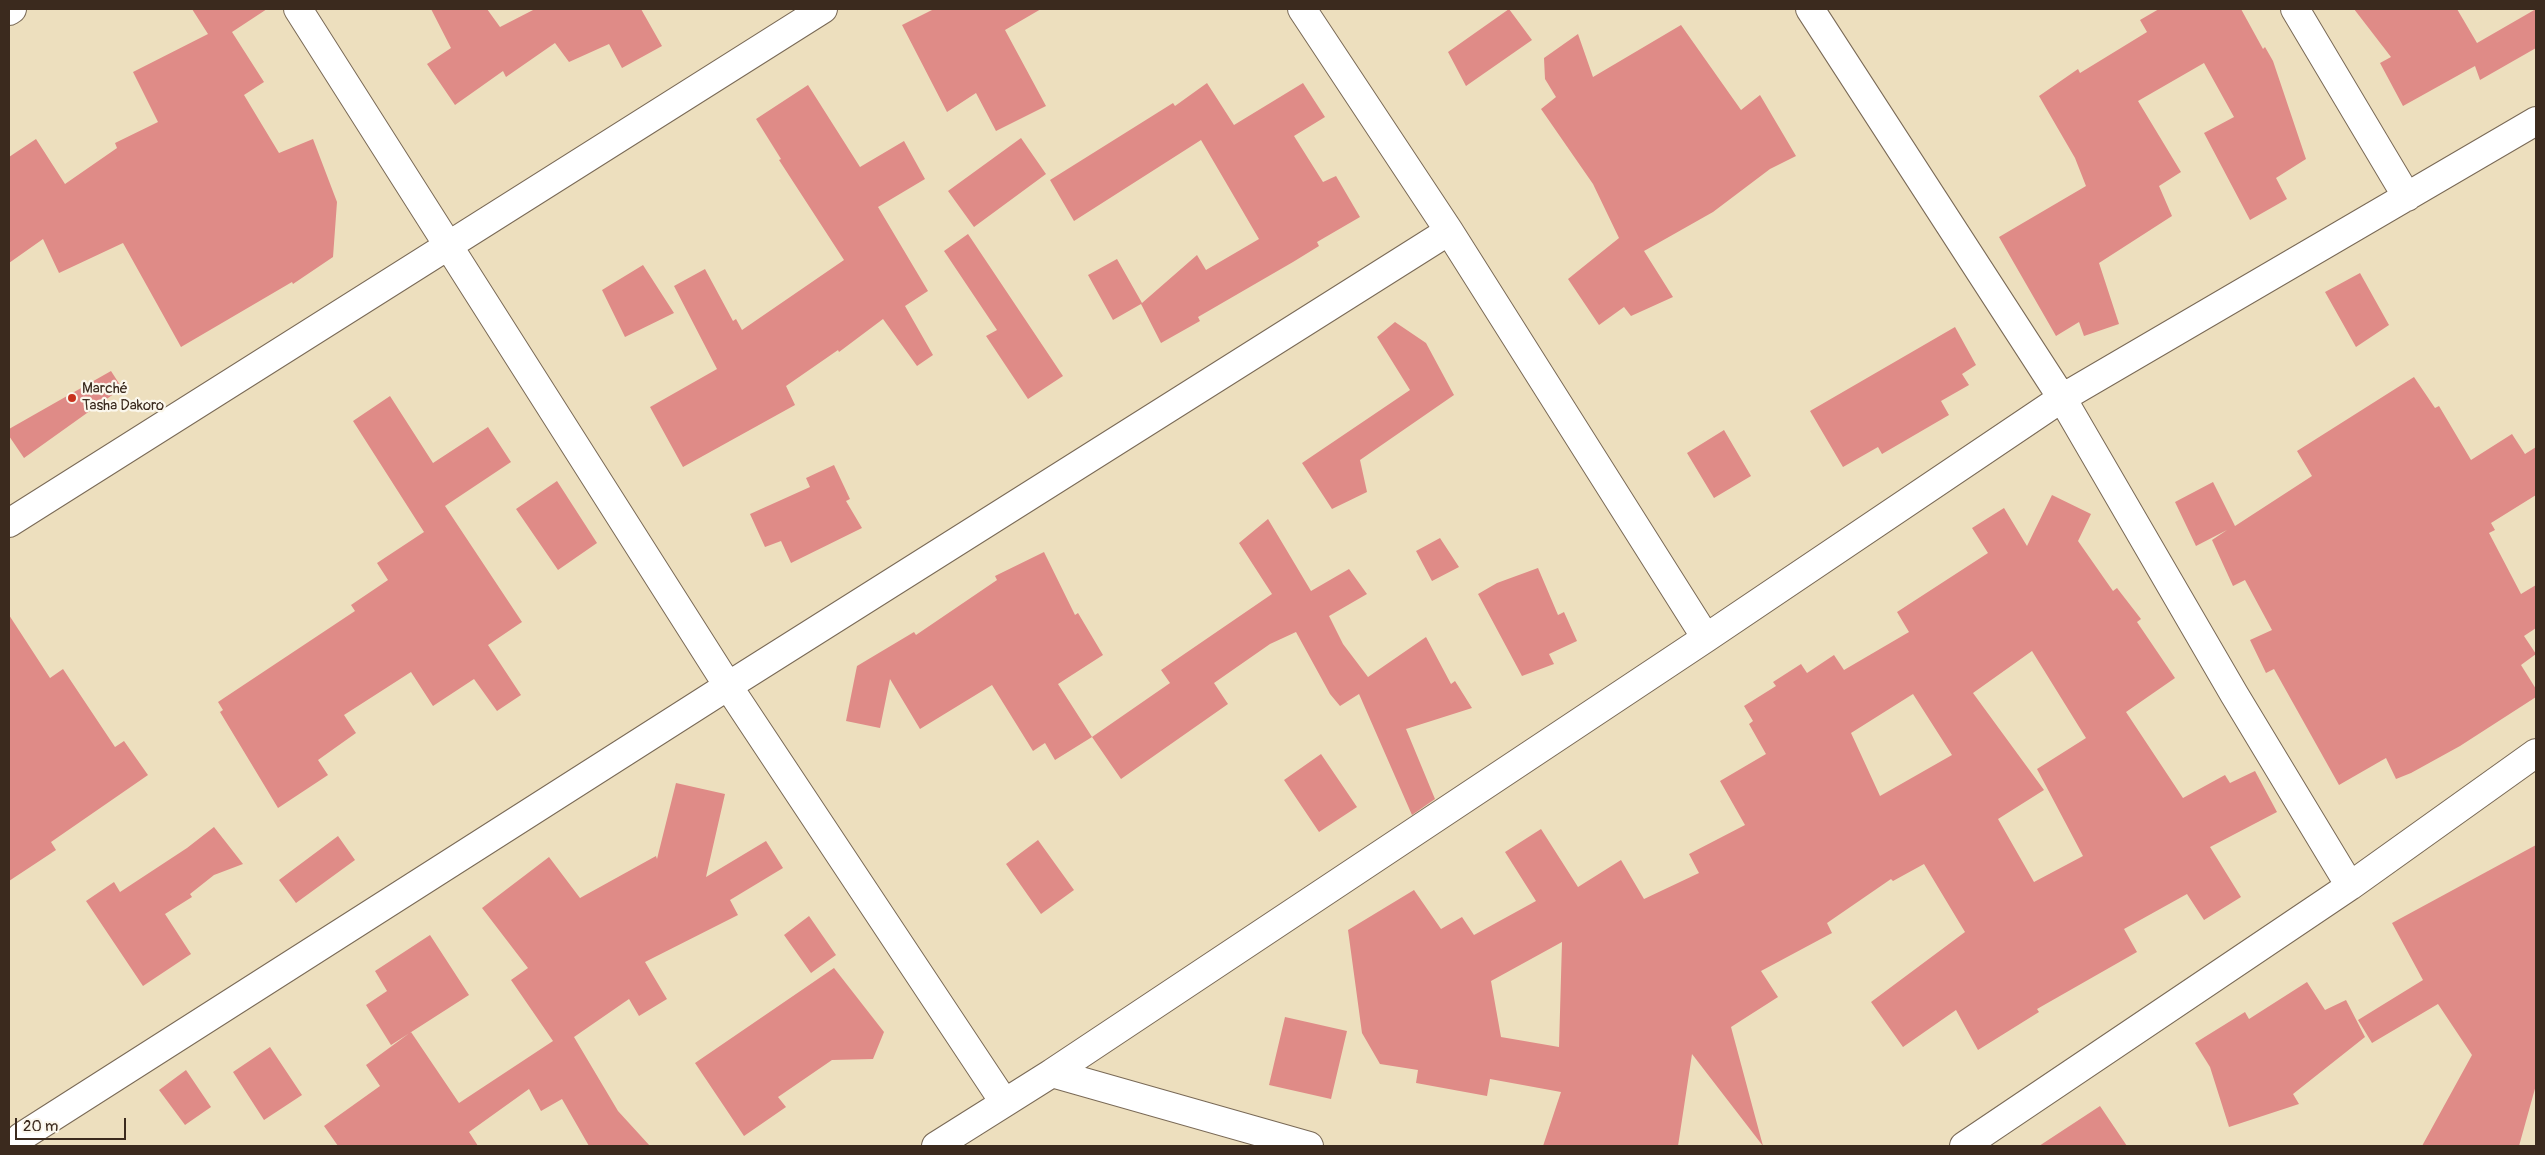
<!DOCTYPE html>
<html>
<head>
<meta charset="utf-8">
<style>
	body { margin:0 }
	#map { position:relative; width:2545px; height:1155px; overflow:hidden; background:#eddfbe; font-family:Pangolin,sans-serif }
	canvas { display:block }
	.frame { position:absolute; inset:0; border:10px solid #3b2a1e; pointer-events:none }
	.scale { position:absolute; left:15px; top:1118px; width:111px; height:22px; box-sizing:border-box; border:2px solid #3b2a1e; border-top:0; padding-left:6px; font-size:15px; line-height:18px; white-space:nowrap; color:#3b2a1e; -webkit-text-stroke:4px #fbf7ec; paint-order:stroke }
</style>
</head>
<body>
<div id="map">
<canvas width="2545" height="1155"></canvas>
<div class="frame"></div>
<div class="scale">20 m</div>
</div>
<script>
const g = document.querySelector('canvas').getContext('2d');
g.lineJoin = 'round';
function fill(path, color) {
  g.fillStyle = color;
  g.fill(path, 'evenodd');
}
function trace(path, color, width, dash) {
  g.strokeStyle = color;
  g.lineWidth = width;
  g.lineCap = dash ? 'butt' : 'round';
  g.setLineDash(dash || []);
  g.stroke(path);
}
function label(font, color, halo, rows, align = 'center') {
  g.font = font + ' Pangolin,sans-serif';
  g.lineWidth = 4.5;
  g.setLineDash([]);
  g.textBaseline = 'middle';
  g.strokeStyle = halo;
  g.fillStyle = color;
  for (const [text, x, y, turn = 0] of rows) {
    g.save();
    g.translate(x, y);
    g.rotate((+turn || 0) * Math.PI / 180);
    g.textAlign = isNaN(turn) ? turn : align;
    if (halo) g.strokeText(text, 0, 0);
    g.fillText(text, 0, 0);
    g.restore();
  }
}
fill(new Path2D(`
	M192,9H267L232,32L264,82L244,95L279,153L313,139L337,202L333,257L293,284L292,282L181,347L123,243L59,273L43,239L9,263V157L36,139L65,184L117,148L115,143L158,122L133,72L208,34Z
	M431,9H487L500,27L535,9H641L662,46L622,68L609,44L569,62L555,43L506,77L503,71L455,105L427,64L451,48Z
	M934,9H1041L1005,30L1046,106L996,131L976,93L947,112L902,25Z
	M1509,9L1532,40L1466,86L1448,52Z
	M2159,9H2241L2263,49L2265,47L2273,61L2306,159L2276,178L2287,199L2250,220L2204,133L2234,117L2204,63L2138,101L2181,172L2159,186L2172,216L2099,263L2119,324L2084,336L2079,322L2056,336L1999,237L2086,186L2075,158L2039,96L2078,69L2080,73L2147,32L2140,20Z
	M2354,9H2457L2477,43L2536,9V48L2480,80L2475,66L2403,106L2380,63L2391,57Z
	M1681,25L1741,110L1760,95L1796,156L1770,169L1713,212L1644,251L1673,297L1631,316L1624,307L1599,325L1568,279L1619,238L1593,184L1541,109L1556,97L1545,79L1544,58L1578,34L1593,77Z
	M1207,83L1234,125L1303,83L1325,117L1294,136L1323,182L1336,176L1360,217L1317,242L1319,246L1293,262L1198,317L1200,321L1161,343L1141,304L1113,320L1088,275L1117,259L1142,303L1197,255L1206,270L1259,239L1201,140L1074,221L1050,180L1173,103L1175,106Z
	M808,85L860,167L904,141L925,179L878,207L928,291L905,306L933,355L917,366L883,319L839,352L838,350L786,386L795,405L683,467L650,407L717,369L674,286L705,269L733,321L736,319L742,330L844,260L779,160L781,159L756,119Z
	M1021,138L1046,174L974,227L948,191Z
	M968,234L1063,376L1028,399L986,336L997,330L944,251Z
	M643,265L674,313L625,337L602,290Z
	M2360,273L2389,325L2356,347L2325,292Z
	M1395,322L1426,343L1454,395L1360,460L1367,492L1332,509L1302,463L1410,390L1377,337Z
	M1955,327L1976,365L1962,374L1969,385L1941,401L1949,415L1882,454L1878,447L1843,467L1810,411Z
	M111,371L122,388L24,458L9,436V429Z
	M2414,377L2435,408L2439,406L2471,460L2512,434L2525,454L2536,447V495L2491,523L2495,530L2489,533L2521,594L2536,585V628L2524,636L2536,654L2521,665L2536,689V697L2460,746L2411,773L2396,779L2386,758L2339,785L2274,669L2266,673L2250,640L2272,630L2245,580L2233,586L2212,540L2227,530L2196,546L2175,502L2213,482L2235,526L2312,476L2297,451Z
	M390,396L433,463L488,427L511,462L445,506L522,622L488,645L521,695L497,711L474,679L433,706L411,672L344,715L356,733L318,760L328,775L278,808L220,712L223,710L218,702L355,611L351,605L388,580L377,563L424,532L353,421Z
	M1724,430L1751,476L1714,498L1687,453Z
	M834,465L850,499L846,501L862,528L791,563L781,541L765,547L750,514L810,487L806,478Z
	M557,481L597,543L558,570L516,509Z
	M2052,495L2091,514L2078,541L2113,591L2117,588L2141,619L2137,622L2175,678L2126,712L2183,798L2225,775L2230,783L2255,771L2277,812L2210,847L2241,897L2204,920L2187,894L2124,929L2137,952L2037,1009L2039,1012L1978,1050L1956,1010L1903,1047L1871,1002L1965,932L1924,864L1893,881L1891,879L1827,923L1832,933L1761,971L1778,997L1731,1027L1763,1146L1692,1054L1678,1146H1543L1561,1092L1490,1079L1487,1096L1416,1083L1418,1070L1380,1064L1362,1033L1348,930L1414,890L1441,929L1462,917L1474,935L1536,901L1505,852L1541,829L1578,887L1621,860L1644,899L1699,873L1689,854L1745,825L1720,781L1766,754L1749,724L1753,721L1744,706L1776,686L1773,682L1801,664L1807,673L1834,655L1844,670L1909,632L1897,612L1988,553L1972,528L2004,508L2027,546ZM2032,651L2086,738L2037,769L2083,856L2034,882L1998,819L2044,790L1973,693ZM1913,694L1952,755L1880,796L1851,733ZM1562,942L1559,1047L1501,1037L1491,981Z
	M1268,519L1311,591L1349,569L1367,594L1329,616L1343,644L1368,677L1426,637L1451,684L1455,681L1472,708L1406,729L1435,799L1412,815L1359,694L1340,706L1330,694L1296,632L1270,644L1214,683L1228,704L1121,779L1092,737L1170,683L1161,670L1272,594L1239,543Z
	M1440,538L1459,567L1432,581L1416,551Z
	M1044,552L1075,615L1078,613L1103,655L1058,684L1092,737L1055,760L1045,743L1033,751L992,685L920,729L890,679L880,728L846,721L857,666L914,632L916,635L997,580L995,576Z
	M1538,568L1558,615L1564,612L1577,641L1549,654L1554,664L1522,676L1478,594L1497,583Z
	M9,615L50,678L63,669L115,747L124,741L148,775L51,842L56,850L9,881Z
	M1321,754L1357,807L1319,832L1284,780Z
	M676,783L725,794L706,877L766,841L783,868L730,900L738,915L645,962L667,999L639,1016L629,999L574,1037L618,1111L650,1146H589L562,1099L541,1111L529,1089L469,1132L478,1146H338L324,1126L380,1086L366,1065L411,1032L459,1103L553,1041L511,980L528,968L482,908L549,857L580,898L656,856L657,859Z
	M214,827L243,864L214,875L190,894L192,897L165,914L191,954L143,986L86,901L114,882L120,892L187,848Z
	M338,836L355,860L296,903L279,880Z
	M1038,840L1074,890L1041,914L1006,864Z
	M2536,845V1085L2519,1146H2422L2472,1055L2438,1004L2372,1043L2358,1020L2423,980L2392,923Z
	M809,916L836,955L811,973L784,935Z
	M430,935L469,995L391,1045L366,1005L387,991L375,971Z
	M834,968L884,1032L873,1059L832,1060L778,1097L786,1107L744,1136L695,1063Z
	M2307,982L2325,1010L2346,1000L2365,1037L2293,1094L2299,1104L2229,1127L2210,1067L2195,1043L2245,1012L2249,1019Z
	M1285,1017L1347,1031L1331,1099L1269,1085Z
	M270,1047L302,1095L264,1120L233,1072Z
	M186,1070L211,1107L185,1125L159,1090Z
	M2100,1106L2127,1146H2039Z`), '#df8b87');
const street = new Path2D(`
	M298,9L728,686L1004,1102
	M1302,9L1449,231L1706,638
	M1810,9L2062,398L2234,694L2350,886
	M2295,9L2407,197
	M9,11L12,9
	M9,523L823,9
	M1052,1073L1309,1146
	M21,1137L728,686L1449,231
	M936,1146L1052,1073L1706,638L2062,398L2536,121
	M1964,1146L2350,886L2536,753`);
trace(street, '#796956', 30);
trace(street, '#fff', 28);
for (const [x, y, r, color] of [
	[72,398,5,"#c8321e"]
]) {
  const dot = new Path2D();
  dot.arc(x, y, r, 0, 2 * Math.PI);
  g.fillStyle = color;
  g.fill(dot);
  trace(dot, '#fbf7ec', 2);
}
label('15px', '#3b2a1e', '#fbf7ec', [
	["Marché",82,389],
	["Tasha Dakoro",82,406]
], 'left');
</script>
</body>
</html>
